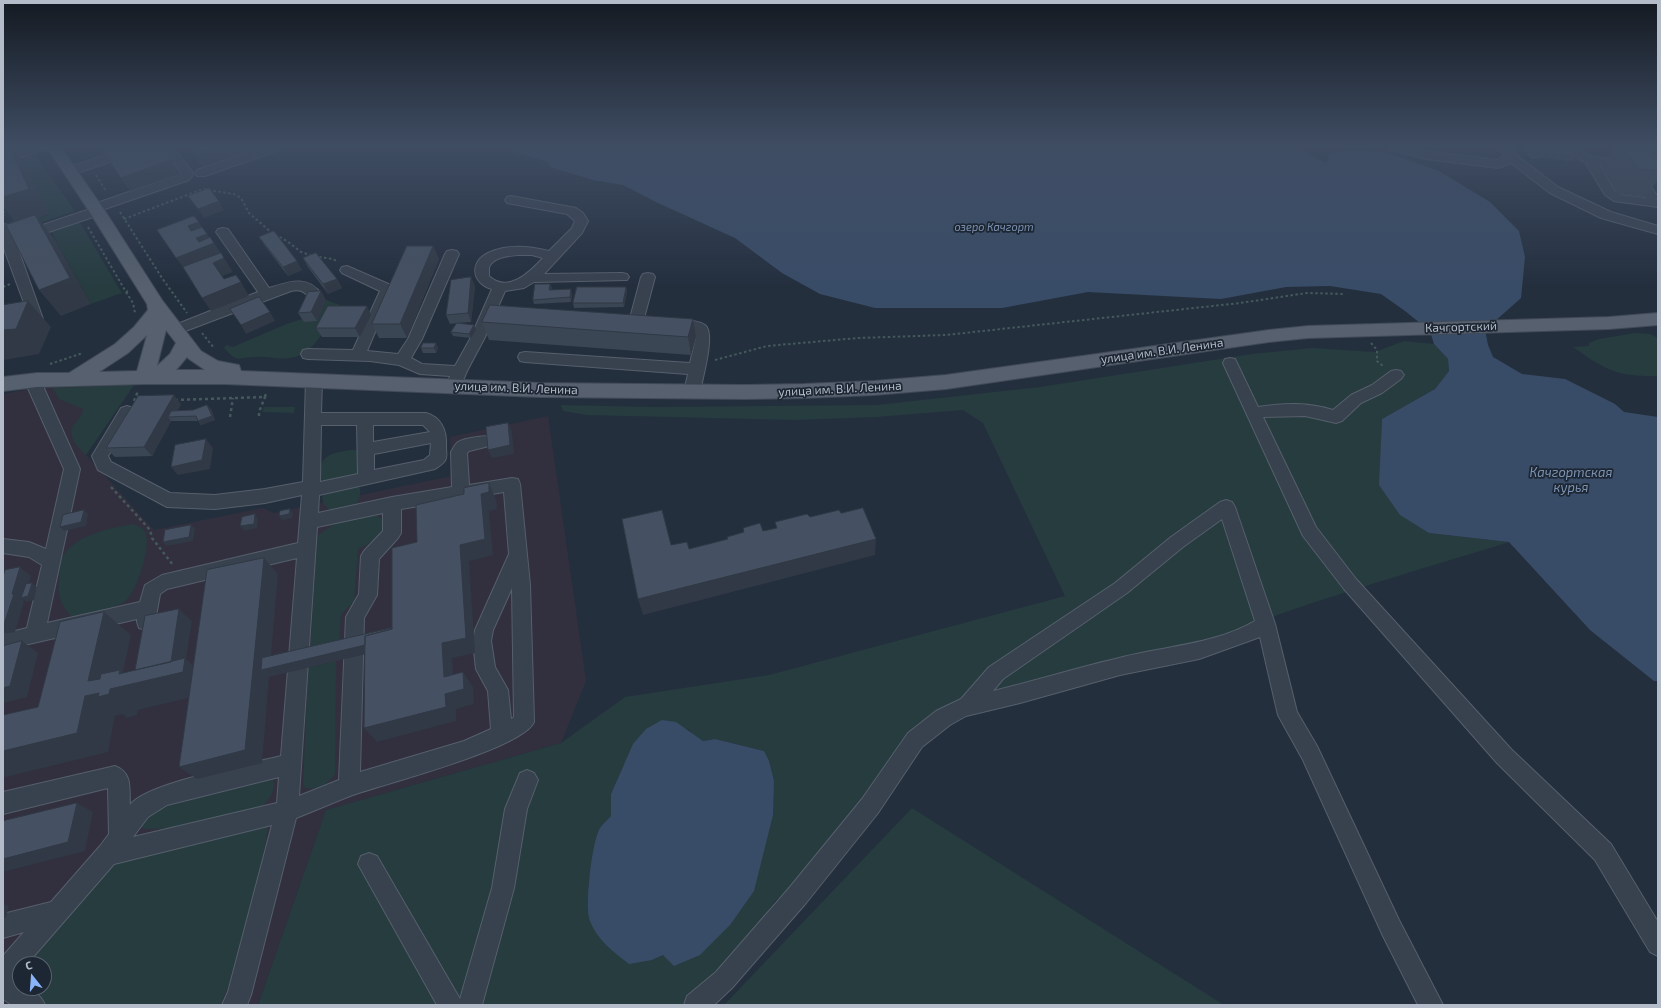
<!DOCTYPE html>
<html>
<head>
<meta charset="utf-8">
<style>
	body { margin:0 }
	#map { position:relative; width:1661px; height:1008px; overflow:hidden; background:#242f3e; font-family:"Exo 2",sans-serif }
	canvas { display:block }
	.frame { position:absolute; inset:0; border:4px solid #b4bcc9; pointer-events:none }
	.north { position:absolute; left:12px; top:956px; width:40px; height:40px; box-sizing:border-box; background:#1d2633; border:1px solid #59626f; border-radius:50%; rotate:343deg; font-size:11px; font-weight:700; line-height:16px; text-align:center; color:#b4bcc9 }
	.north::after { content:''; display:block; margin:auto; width:14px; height:18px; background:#8ab4f8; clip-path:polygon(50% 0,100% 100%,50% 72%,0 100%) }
</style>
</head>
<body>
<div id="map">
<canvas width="1661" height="1008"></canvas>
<div class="frame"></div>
<div class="north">С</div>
</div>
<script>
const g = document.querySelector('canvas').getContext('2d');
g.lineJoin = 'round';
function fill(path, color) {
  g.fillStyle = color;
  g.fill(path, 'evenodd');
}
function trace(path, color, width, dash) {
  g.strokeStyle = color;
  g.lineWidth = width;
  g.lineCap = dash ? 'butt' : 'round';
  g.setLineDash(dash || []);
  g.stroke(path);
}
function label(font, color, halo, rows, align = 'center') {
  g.font = font + ' "Exo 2",sans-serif';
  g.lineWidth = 3.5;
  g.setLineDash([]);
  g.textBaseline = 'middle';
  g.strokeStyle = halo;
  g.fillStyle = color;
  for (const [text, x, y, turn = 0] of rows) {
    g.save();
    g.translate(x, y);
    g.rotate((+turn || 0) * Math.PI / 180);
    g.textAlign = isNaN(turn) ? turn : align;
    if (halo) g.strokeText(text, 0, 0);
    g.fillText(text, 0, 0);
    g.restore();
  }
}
fill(new Path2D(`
	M134,385L86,455L154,530L263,508L274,513L452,476L450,437L548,416L586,681L561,743L326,810L258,1005H3V394L37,388ZM20,964H44V988H20Z`), '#32303f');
fill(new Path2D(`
	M34,153L75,211L15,231L10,221L15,220L18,225L49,215L3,162Z
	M79,221L122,293L91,304L51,231Z
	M326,300L340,305V308C324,325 317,354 290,358C278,360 267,356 256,357C239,357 238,364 224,348L226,345L233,347L284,325L305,318L317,321Z
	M1635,333L1650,334L1658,338V376C1644,376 1628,376 1614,371C1599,366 1586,356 1573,347L1589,346V343L1599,339Z
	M1404,341L1434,344L1448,359L1449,371L1435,389L1382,419L1381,443L1429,533L1509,542C1408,574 1305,601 1208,642L934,714L903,739L856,810L810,870L774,902L752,937L684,1005H258L326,810L561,743L625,697L769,675L1065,596L983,423L963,410L876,417L794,420L587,415L563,411L561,405L653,407L877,405L1040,387L1252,354L1312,348L1375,352ZM688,729L695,737L703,741L715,739L764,751L663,955L652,960L588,887L599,830L611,816V794L624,764Z
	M134,385L86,455C79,448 66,436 74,425C78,419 82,417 83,409L59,399L53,388Z
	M264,407H295L294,413L262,412Z
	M351,450H357L359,452V473L356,475L327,482L320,479C318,455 331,453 351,450Z
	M355,485L360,488C362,508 346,510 330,510L323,503L322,497L326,493Z
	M373,515C381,516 384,520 386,528C377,538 370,544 358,549L354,602L341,614L339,649L310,656L317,536L337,522Z
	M133,524C138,526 142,527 145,532C152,546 136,595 123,603C115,608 88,613 78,616H71C61,606 57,594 59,580C59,574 59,567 61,561C69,536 111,528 133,524Z
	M336,661L335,774C328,784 318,790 306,788L303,785L308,668Z
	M272,777C278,790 269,800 260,808L184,828L144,829L140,826L148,808Z
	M912,808L1224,1005H724Z
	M269,822L256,899L234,974L220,1005H43L8,981L20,967V988H44V964H23L112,860Z`), '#263c3f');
fill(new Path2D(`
	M503,146H1294L1326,163L1329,161L1328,155L1334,152L1365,150L1394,155L1439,171L1490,202L1519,231L1525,257L1521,298L1485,330L1488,345L1493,357L1522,374L1565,379L1615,404L1624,412L1658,417V681H1654L1590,630L1509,542L1429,533L1400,515L1379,485L1382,419L1435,389L1449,371L1448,359L1434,344L1430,331L1405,311L1381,294L1330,286L1286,287L1221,299L1088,292L1002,308H875L820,294L782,273L735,238L658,203L623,185L593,180L550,167L548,162L518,153L512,148Z
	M662,720L676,722L703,741L715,739L764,751L769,761L774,781L773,815L754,891L730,925L700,955L674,966L663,955L652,960L629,964C614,952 597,940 590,921C584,907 592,844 599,830C601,825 607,821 611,816V794L633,744L646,729Z`), '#394c67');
const minor = new Path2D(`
	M31,146H49L47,149L3,163V155Z
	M133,146H151L149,149L74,174H66L64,171L66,168Z
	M160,146H172L192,171L193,175L189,180L102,210V214L16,243L43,319L41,322L36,324L31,322L3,246V224L8,225L13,235L90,209L91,205L181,174L180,171Z
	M266,146H284L282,149L205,176H197L195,173L197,170Z
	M1386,146H1406L1426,151L1497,160L1504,156L1498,146H1510L1515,154L1558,187L1611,212L1658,226V234L1601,218L1550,193L1511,163L1498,168L1426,159L1388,149Z
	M1525,146H1537L1541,154L1539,157H1531Z
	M1565,146H1577C1588,163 1617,157 1634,161L1658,197V207L1614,201L1605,195L1585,162L1570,154ZM1599,164L1626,167L1646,198L1621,195L1614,190Z
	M511,196L576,208L583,213L588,221L582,233L544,274L622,273L627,274L629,277L627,280L534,282L524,288L505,291L484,339L467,371L461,385L456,386L451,385L448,381L450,376L420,374L399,365L370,361L308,359L303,358L301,354L303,350L308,349L353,350L380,291L342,273L340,270L342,267L347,266L393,286L395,289L389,299L367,351L398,354L408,339L445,254L447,251L452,250L457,251L459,254L422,339L411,358L422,364L455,366L470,339L492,289C473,284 468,263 488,253C507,244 529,246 549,251L572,228L575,221L567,214L507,203L505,200L507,197ZM518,255H532L543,258C530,272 508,294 489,276V267C494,257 508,256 518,255Z
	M223,228L228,229L269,288C289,282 308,274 322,295L320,298C305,302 309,287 291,291L180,333L175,335L170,333L168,330L170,327L258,292L216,232L218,229Z
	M648,273L653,274L655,277L643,322L641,325L636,327L631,325L629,322L641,277L643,274Z
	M671,319C681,320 696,319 705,325C716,333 702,379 700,392L697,396L692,397L687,396L684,392L688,374L525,362L520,361L518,357L520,353L525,352L690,363L696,338L694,332L666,327L664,324L666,321Z
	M1230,358L1235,359L1237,363L1258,407C1284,403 1308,402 1333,410L1351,395L1372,385L1391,371L1396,370L1401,371L1404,375L1401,379L1382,393L1361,403L1342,421L1336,423L1305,416L1263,417L1316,527L1356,579L1511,749L1611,844L1658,922V956L1650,952L1595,860L1497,763L1344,589L1303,536L1223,363L1225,359Z
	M37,375L42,376L45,380L43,386L80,469L47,623L140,602L145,585L162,575L298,543L302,495L265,503L215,509L167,507L98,470L92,456L121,408L127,406L133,408L135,412L108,456L111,462L170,493L215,495L265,489L303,482L306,380L309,376L314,375L319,376L322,380L321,413H426C443,418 447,432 446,448C446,451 447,455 446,458C445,463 439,466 435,469L319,495L318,513L392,497L452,487L451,452C453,449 455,444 458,442C465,438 486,435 493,437L495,441L493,445L469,451L467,453L469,485L512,478L518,479L520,484L530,585L534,722C522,749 383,784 350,796C332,803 314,811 296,818L251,995L247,1005H222L228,992L272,825L114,864L27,964H20V973L15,979L20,982V988C32,988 40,994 45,1005H12L3,999V956L24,932L3,938V914L51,902L100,846L109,834L108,788L3,814V792L115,766C133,773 129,789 130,805C146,783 250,764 281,756L297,558L167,589L160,594L155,622L153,628L146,630L139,628L137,622V619L3,650V634L27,628L42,565L29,557L3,553V539L29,542L46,549L64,469L27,386L32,376ZM321,425H357L358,474L320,482ZM373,425H423L430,432L373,442ZM431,443L430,455L424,460L374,470V454ZM504,492L509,554L475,630L473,641L476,669L488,691L491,729L464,741L360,772L364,618L377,595L379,559L398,538L401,533V509ZM383,513V531L364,551L361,556L359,594L346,617L339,780L299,796L317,527ZM512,588L514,717L511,719L508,690L495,667L491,641L493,630ZM279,777L277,803L133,837L148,817L167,805Z
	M1226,500L1232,502L1235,507L1275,624L1297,712L1317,746L1399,920L1443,1005H1418L1383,936L1303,760L1278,715L1260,637L1199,659L1120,675L1020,703L966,716L950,725L922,747L878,813L806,903L732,988L714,1005H684L687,996L716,972L790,887L862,799L908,733L936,711L961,699L989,667L1115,583L1171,537L1220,502ZM1222,519L1255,621C1213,645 1165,646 1119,658C1076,668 1035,681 993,691L1003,679L1127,593L1183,547Z
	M527,770L534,773L538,780L527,809L514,888L482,1005H437L358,864L361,856L369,853L377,856L460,999L492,888L505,809L520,773Z`);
const major = new Path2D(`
	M46,146H60L105,211L162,300L201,351L218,361L239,365L241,371L540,383L745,385L804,384L874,381L946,375L1269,330L1308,326L1609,317L1658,313V325L1609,329L1308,338L1269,342L946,389L874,395L804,398L745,399L540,397L225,384H145L37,387L3,391V377L37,373H69L115,344L134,327L148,310L147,304L89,211ZM166,330L176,343L170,354L157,366ZM147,335L137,371L99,372L128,353ZM187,357L189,359L205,370H176Z`);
trace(minor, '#565f6c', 2);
trace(major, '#414a57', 2);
trace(new Path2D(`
	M78,146L83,154
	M96,175L106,191
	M3,211L5,216
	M120,212L162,278L187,313
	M124,219L203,189L234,194L241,198L249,213L272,233L287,241L301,252L313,256L333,259L338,262
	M88,227L126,292L129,291
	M3,287L10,284
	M126,292L133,303L135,313
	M202,333L214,348
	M1371,343L1377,350V361L1384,367
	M715,360L767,346L858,338L946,335L1240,303L1307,293L1345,294
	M50,364L83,353`), '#44595c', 2, [2.5, 2.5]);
trace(new Path2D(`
	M175,400L265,397L266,393
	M134,401L138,391
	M259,416V412L265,397
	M230,417L233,398
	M111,487L150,530L152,538L173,565`), '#44595c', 2.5, [3, 3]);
fill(minor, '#38414e');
fill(major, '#56606e');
fill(new Path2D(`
	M189,146H264L202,167Z
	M1536,146H1570L1576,157L1573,161L1542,158Z
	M1615,146H1658V151L1651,150L1652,152L1654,151L1658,152V180L1645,197L1618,194L1601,166Z
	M259,237L302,270L288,276L265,246Z
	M433,246L439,259L407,338H379L372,324Z
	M303,258L337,279L342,288L328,294L308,267Z
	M550,284L552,288L551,290L572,294L571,302L534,304L533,300Z
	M475,286L471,322L457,323L474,325L476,330L471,338L453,336L451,332L457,323L450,324L446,315Z
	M626,287L627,291L624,307L574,308L573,303Z
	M326,300L317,321L304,322L298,313Z
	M371,315L360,337H322L316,328Z
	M482,322L696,337L691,355L489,340Z
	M421,348H438L436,353H423Z
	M181,404L177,411L211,409L215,420L201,425L198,421H171L152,456L115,457L106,448Z`), '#3b4654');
fill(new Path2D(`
	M9,146H11L25,165L50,214L38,218L56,241L91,304L61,316L39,290L18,225L3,207V197Z
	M101,146H127L105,153Z
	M216,146H264L202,167L194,153Z
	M171,160L180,174L130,191L121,178Z
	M219,201L224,210L204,218L198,209Z
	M199,222L206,234H207L213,243H214L223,256L186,271L176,258L188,226Z
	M433,246L439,259L407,338L400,324Z
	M224,258L233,272L222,276L213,263Z
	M297,261L302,270L288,276L283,267Z
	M471,277L475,286L471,322L468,313Z
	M337,279L342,288L328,294L323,284Z
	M241,282L249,296L211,311L202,298Z
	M550,284L552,288L551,295L549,290Z
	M626,287L627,291L624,307L623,303Z
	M571,289L572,294L571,302L570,297Z
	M321,291L326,300L317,321L311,312Z
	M28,301L51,327L39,354L3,360V330Z
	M367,306L371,315L360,337L355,328Z
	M270,312L275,321L246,334L241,325Z
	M693,319L696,337L691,355L688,337Z
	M474,325L476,330L471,338L469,334Z
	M436,343L438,348L436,353L434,348Z
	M174,395L181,404L174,417H168L171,421L152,456L144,447Z
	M207,405L211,409L215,420L201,425L198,421Z
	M508,423L512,432L514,454L492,458L488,450Z
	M206,439L213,448L210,469L178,475L171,467Z
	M489,483L496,500L497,509L489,511L493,555L469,561L475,653L452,658L454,692L444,677L442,643L460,545L481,494Z
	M290,509L293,513L292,518L282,520L279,516Z
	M84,510L88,514L86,526L64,531L60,527Z
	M255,514L258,519L257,528L244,531L240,526Z
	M191,525L195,529L193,541L167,546L163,542Z
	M876,539L875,555L643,615L638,599Z
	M264,558L278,574L270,668L398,637L404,645L269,677L262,763L197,779L179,767Z
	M20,567L31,576L24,597L32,583L37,587L34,600L27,602L23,599V601L24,602L15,632L3,634V624Z
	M179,609L192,621L186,659L210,680L208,693L138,710L137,715L127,718L123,714L115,716L108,752L6,777L3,776V751L88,681L104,612L131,635L123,672L137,683Z
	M22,641L38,653L27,697L3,703V688Z
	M463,672L473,687L474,704L456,709V721L377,742L364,728L445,694Z
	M77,803L93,812L85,851L3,872V859Z
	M3,904L9,906L6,917L3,918Z`), '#303945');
const building = new Path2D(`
	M3,146H9L29,189L3,197Z
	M113,146H161L171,160L121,178L102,150Z
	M190,146H216L194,153Z
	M1541,146H1570L1576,157L1545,153Z
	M1623,146H1648L1658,161V171L1638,169Z
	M1654,151L1658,152V158Z
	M209,188L219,201L198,209L188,196Z
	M35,215L70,278L39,290L6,225Z
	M194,216L199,222L188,226L191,231L202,227L207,234L196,238L199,242L210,237L214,243L176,258L157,230Z
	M274,231L297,261L283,267L259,237Z
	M407,246H433L400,324H372Z
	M221,253L224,258L213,263L224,279L236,275L241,282L202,298L183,267Z
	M316,253L337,279L323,284L303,258Z
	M471,277L468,313L446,315L451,280Z
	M535,284H550L549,290L571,289L570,297L533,300Z
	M577,287H626L623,303H573Z
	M321,291L311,312L298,313L308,292Z
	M259,297L270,312L241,325L230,309Z
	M28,301L16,329L3,330V305Z
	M490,305L693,319L688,337L482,322Z
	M328,306H367L355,328H316Z
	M457,323L474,325L469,334L451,332Z
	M423,343H436L434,348H421Z
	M174,395L144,447L106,448L138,396Z
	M207,405L212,416L198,421L196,416L168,417L171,411L193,410Z
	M508,423L510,445L488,450L486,427Z
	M206,439L202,460L171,467L175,445Z
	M489,483V492L481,494L485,539L460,545L466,638L442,643L444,677L463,672L464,689L445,694L446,707L364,728L365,636L392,629V548L417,542L416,505L464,494V488Z
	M863,508L876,539L638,599L622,519L662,510L671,545L687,542L689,549L728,539L727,537L744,532L743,528L760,523L763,531L777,528L775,522L807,514L810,517L839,510L841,513Z
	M290,509L289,514L279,516L280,511Z
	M84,510L81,522L60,527L63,515Z
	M255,514L254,524L240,526L242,517Z
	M191,525L189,537L163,542L165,530Z
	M264,558L245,750L179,767L207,570Z
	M20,567L12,594H14L4,624H3V577L5,570Z
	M32,583L28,596L21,598L26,584Z
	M179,609L171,662L135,670L145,616Z
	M104,612L88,681L100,679L101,674L120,670L119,674L185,658L183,672L110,689L109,694L98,697L99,693L85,696L77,733L3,751V715L38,707L60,622Z
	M392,628V629L365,636V645L261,670L262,658Z
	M22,641L10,686L3,688V646Z
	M77,803L68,842L3,859V821Z`);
fill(building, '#455162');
trace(building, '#303945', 1);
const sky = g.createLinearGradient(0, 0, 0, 287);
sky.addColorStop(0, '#141a22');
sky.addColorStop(0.51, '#3f4d63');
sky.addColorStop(1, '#3f4d6300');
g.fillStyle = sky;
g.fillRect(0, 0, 1661, 287);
label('italic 11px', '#7c92b1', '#1d2633', [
	["озеро Качгорт",994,227]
]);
label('12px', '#b4bcc9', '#1d2633', [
	["Качгортский",1461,327,-2],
	["улица им. В.И. Ленина",1162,351,-8],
	["улица им. В.И. Ленина",516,388,2],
	["улица им. В.И. Ленина",840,389,-3]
]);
label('italic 13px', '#7c92b1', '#1d2633', [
	["Качгортская",1571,473],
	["курья",1571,488]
]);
</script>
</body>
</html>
